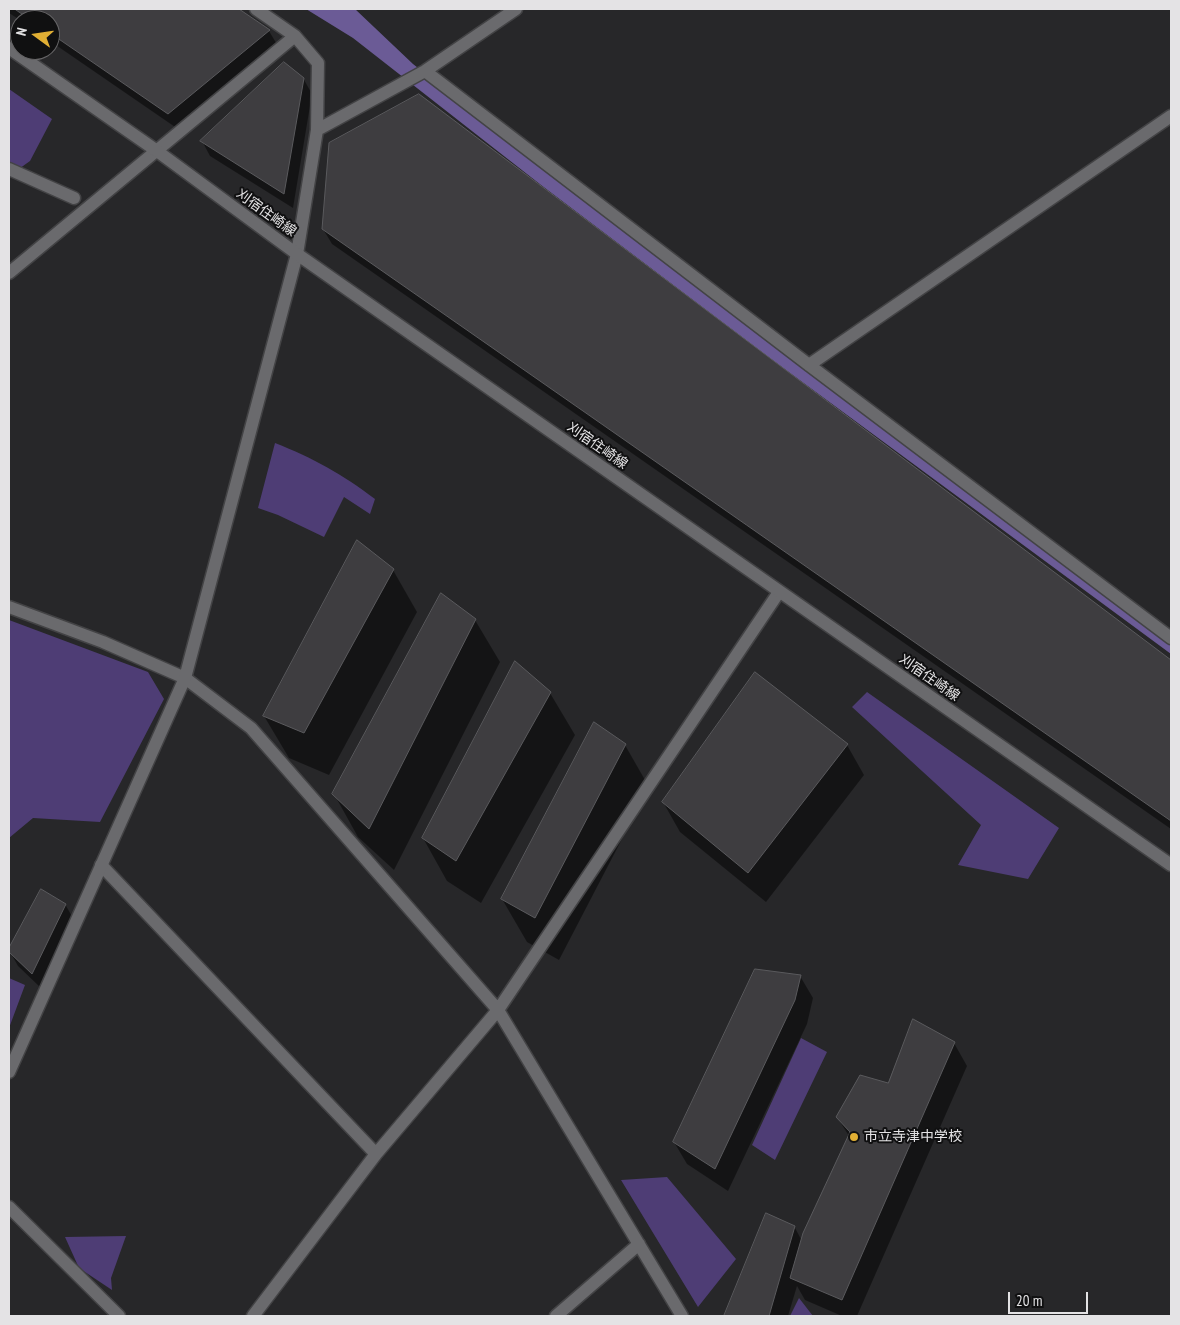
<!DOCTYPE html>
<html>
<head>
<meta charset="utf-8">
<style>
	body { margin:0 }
	#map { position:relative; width:1180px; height:1325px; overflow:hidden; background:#272729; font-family:"PT Sans Narrow",sans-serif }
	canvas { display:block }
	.frame { position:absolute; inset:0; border:10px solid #e4e3e5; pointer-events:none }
	.north { position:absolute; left:10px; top:10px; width:50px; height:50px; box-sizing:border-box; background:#101011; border:1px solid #656466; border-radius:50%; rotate:284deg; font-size:14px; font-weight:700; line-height:20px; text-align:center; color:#e4e3e5 }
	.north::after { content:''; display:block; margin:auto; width:18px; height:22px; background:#e1af34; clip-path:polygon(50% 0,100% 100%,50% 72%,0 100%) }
	.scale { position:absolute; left:1008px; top:1292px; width:80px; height:22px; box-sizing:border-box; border:2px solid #e4e3e5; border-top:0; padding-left:6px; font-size:15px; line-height:18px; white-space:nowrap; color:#e4e3e5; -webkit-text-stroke:4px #101011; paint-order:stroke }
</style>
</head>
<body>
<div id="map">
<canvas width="1180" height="1325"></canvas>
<div class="frame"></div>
<div class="north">N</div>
<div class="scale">20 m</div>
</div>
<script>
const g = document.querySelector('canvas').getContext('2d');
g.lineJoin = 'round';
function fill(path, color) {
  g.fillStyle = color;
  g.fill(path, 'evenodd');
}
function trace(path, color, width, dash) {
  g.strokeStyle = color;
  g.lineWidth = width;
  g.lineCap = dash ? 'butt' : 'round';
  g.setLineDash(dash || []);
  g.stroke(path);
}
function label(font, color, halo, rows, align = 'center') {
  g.font = font + ' "PT Sans Narrow","Noto Sans JP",sans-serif';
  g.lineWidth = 4;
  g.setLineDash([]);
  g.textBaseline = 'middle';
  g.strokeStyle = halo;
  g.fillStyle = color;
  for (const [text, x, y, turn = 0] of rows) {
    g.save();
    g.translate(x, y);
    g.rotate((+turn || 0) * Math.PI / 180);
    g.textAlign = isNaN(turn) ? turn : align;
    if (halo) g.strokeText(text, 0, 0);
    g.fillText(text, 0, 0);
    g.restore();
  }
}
fill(new Path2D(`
	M9,89L52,119L30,161L9,176Z
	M275,443C313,458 342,474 375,499L370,514L344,497L324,537L278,515L258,508Z
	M9,620L148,672L164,699L100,822L33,818L9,838Z
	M867,692L1059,828L1028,879L958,865L981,825L852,707Z
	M9,978L25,985L9,1028Z
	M801,1038L827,1052L775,1160L752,1145Z
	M667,1177L736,1259L698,1307L621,1180Z
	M126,1236L111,1278L112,1290L79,1268L65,1237Z
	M799,1298L813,1316H790Z`), '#4e3d75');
fill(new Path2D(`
	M306,9H355L413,64L561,180L1171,642V654L767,356L541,185L353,38Z`), '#6b5b96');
fill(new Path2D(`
	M9,9H237L269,31L278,46L178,129L50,41V20H20L9,13Z
	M303,78L312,94L293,208L210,156L202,141Z
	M419,95L1171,661V829L332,244L323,229Z
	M393,570L417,612L329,775L289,758L264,716Z
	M475,620L500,662L394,870L358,837L334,794Z
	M550,693L575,735L481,903L447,881L423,838Z
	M625,745L649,787L559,960L527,942L502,899Z
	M847,745L864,775L766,902L680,832L663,802Z
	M42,891L65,904L74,920L41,988L18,966L9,950Z
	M800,976L813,998L807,1024L728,1191L687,1164L674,1142Z
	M954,1043L967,1066L857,1316H842L805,1300L797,1286L788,1316H726L767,1214L794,1226L802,1241L849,1136L837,1117Z`), '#0007');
const building = new Path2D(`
	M15,9H239L270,30L168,114L50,33V20H31Z
	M284,62L304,78L284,194L200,141Z
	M419,94L1171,660V821L322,229L329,143Z
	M357,540L394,569L304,733L263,716Z
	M441,593L476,619L369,829L332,794Z
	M515,661L551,692L456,861L422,838Z
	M755,672L848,744L748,873L662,802Z
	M594,722L626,744L535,918L501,899Z
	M41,889L66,904L32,974L9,952V948Z
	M755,969L801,975L795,1000L715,1169L673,1142Z
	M913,1019L955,1042L842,1300L790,1278L803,1233L850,1132L836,1117L860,1075L888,1083Z
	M766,1213L795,1226L769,1316H724Z`);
fill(building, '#3e3d40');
trace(building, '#5a5a5d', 1);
const pedestrian = new Path2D(`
	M9,169L74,198`);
const minor = new Path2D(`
	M256,9L295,36L318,63L317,130L297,254
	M425,71L809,365L1171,638
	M317,130L425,71L516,9
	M9,273L295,36
	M809,365L1171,116
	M9,607L103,642L185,678L251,728L498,1010L682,1316
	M101,865L376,1154L498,1010L779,592
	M9,1207L119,1316
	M253,1316L376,1154
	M556,1316L639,1244`);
const tertiary = new Path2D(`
	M9,1072L185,678L297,254`);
const secondary = new Path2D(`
	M9,48L157,151L297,254L1171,865`);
trace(pedestrian, '#434345', 15);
trace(minor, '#434345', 15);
trace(tertiary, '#434345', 15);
trace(secondary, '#434345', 15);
trace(pedestrian, '#6a6a6d', 12);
trace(minor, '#6a6a6d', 12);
trace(tertiary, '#6a6a6d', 12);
trace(secondary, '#6a6a6d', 12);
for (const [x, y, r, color] of [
	[854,1137,5,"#e1af34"]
]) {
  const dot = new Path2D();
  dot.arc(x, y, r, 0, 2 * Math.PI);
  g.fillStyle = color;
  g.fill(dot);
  trace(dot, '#101011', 2);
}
label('14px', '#e4e3e5', '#101011', [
	["刈宿住崎線",266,213,36],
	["刈宿住崎線",597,446,35],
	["刈宿住崎線",929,678,35]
]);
label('14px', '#e4e3e5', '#101011', [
	["市立寺津中学校",864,1137]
], 'left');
</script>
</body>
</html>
